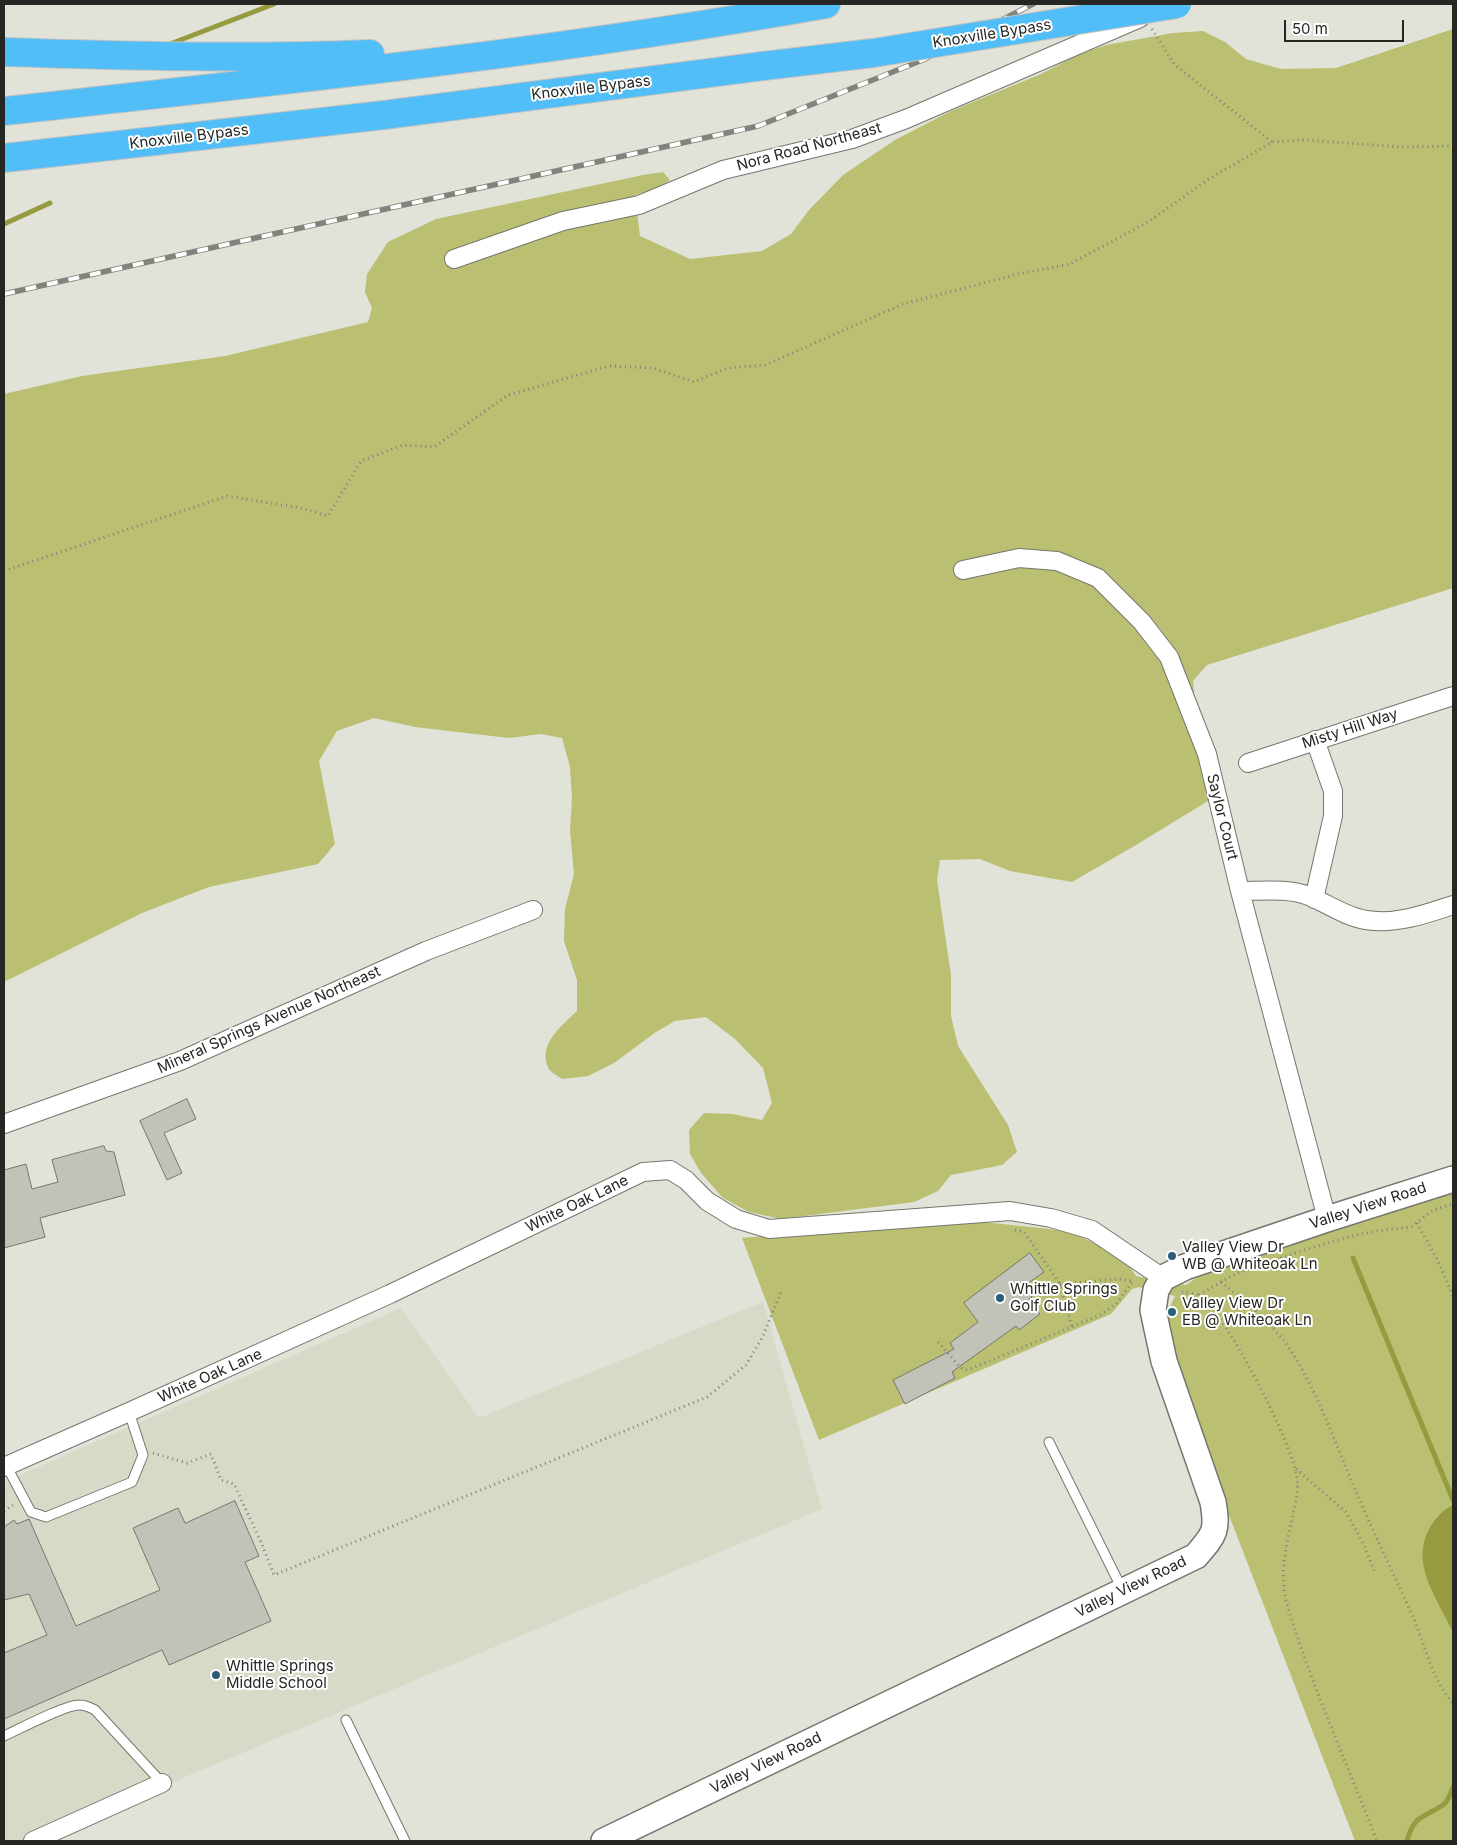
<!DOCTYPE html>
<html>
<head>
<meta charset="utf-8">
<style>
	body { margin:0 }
	#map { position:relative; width:1457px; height:1845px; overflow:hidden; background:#e1e2d8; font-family:Inter,sans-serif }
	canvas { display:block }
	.frame { position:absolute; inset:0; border:5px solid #262622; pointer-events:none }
	.scale { position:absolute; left:1284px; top:20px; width:120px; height:22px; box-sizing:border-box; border:2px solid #262622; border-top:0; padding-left:6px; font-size:15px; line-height:18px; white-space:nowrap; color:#262622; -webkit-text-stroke:4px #fff; paint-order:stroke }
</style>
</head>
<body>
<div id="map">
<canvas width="1457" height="1845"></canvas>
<div class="frame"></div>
<div class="scale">50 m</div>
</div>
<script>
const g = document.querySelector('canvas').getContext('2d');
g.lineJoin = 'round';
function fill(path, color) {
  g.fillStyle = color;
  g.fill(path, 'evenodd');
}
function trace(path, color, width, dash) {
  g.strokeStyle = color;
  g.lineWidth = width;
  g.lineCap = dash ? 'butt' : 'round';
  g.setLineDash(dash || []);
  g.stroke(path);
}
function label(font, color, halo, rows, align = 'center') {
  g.font = font + ' Inter,sans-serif';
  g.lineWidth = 4;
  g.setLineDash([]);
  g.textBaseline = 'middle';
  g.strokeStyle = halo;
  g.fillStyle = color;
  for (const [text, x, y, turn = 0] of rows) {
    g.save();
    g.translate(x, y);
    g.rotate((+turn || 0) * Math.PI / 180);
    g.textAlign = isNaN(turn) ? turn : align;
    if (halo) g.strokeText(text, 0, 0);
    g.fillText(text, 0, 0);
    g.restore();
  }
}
fill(new Path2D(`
	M763,1302L822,1509L33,1841H4V1482L401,1308L479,1418Z`), '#d8dac8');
fill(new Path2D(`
	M1453,29V588L1207,665L1193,681L1196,712L1221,793L1136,845L1072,882L1010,871L980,859L940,860L937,880L951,975V1016L958,1046L1008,1125L1017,1152L1002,1165L951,1175L938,1191L914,1202L781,1219L749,1212L723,1198L701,1173L690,1154L689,1130L704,1113L732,1114L762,1120L772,1103L763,1068L735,1039L706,1017L675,1021L656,1032L614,1063L588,1076L562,1079C558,1076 552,1073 549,1069C536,1045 562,1026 577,1011V980L564,941L565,909L574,874L570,831L572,799L570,767L562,738L541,734L509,738L415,727L374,718L337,731L319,761L335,844L318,864L209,887L142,913L4,982V394L82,376L225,356L368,322L372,308L365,292L367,274L388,242L436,219L643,175L663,172L670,180L658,188L635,195L640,236L690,259L762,251L791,234L809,210L843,175L895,140L951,111L1041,74L1075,56L1106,45L1173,33L1203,31L1225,42L1246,59L1281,69L1336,68Z
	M1453,1191V1841H1355L1191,1417L1167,1327L1168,1311L1175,1296L1139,1287L1132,1289L1111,1314L819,1440L742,1238L954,1219L1050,1229L1062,1231L1084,1238L1115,1255L1130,1267L1136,1276L1186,1285L1199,1276L1217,1267Z`), '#bbbf72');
fill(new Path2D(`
	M1453,1505V1632C1445,1616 1427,1585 1424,1568C1418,1543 1431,1516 1453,1505Z`), '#979b40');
trace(new Path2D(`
	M170,44L274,4
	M4,224L50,203
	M1353,1258L1453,1500
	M1407,1841C1414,1814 1424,1818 1443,1805C1448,1801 1451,1793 1453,1787`), '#979b40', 5);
const building = new Path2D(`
	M187,1099L196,1119L164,1133L182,1173L167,1180L140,1121Z
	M104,1146L106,1151L114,1152L125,1195L40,1218L45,1237L4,1248V1170L26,1164L32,1189L58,1182L52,1160Z
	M1030,1253L1044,1272L1024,1286L1032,1297L1029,1299L1040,1314L1019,1330L1016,1326L952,1372L955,1378L905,1404L893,1380L954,1349L950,1343L978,1322L964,1303Z
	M235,1501L259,1556L245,1562L271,1621L169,1665L162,1650L4,1719V1653L47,1635L29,1594L4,1600V1527L14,1520L17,1524L29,1519L76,1626L160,1590L133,1528L178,1508L185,1523Z`);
fill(building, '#c1c2b8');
trace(building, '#76776e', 1);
const lane = new Path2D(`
	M1049,1442L1122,1589
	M6,1465L31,1512L46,1517L132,1482L143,1455L129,1412
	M346,1720L405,1841
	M4,1736C19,1729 67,1704 80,1705C86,1705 91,1708 95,1710L162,1783`);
const street = new Path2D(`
	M454,259L563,221L639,205L723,170L852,139L906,119L1140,18
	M963,570L1019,558L1057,561L1098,578L1142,622L1169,657L1207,754L1240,891L1327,1219
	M1248,763L1453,696
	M1240,891C1263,891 1288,888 1309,896C1328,904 1346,917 1366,920C1396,925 1426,914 1453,905
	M1314,899L1333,816V791L1315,740
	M4,1124L180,1061L426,951L533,910
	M4,1467L129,1412L390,1294L643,1172L670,1170L686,1180L707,1201L736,1219L769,1229L1010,1211L1051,1218L1092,1230L1163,1278
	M33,1841L162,1783`);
const secondary = new Path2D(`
	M604,1841L1196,1556C1215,1534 1218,1531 1213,1502L1164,1361L1153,1310L1156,1290L1163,1278L1185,1267L1327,1219L1453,1179`);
const highway = new Path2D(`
	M4,52C126,56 247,59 370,54
	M4,111C279,81 554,53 826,4
	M4,158L384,115L763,66`);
trace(lane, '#75766d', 11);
trace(street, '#75766d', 20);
trace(secondary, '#75766d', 28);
trace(highway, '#c2c2c1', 30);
trace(new Path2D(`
	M1152,29L1175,65L1272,142
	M4,571L227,496L301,508L328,516L361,461L403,445L434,447L508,395L609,366L653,368L694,382L728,368L765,365L903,304L1018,274L1070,264L1148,222L1209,179L1272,142L1304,140L1401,147L1453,146
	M1417,1223L1438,1261L1453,1296
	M1015,1230L1024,1232L1060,1284L1072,1327
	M1221,1282C1244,1301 1270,1321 1287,1345C1317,1389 1334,1441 1355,1489C1373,1532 1394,1574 1413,1617C1425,1645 1432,1680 1453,1703
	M1060,1284L1116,1279L1134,1281
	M1182,1292C1187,1293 1195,1293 1200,1296C1227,1315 1293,1444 1297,1478C1299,1491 1295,1506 1292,1519C1286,1547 1279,1576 1287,1604C1311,1685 1347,1763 1377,1841
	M1199,1295L1235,1274L1295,1253L1344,1238L1376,1231L1411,1227L1433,1210L1453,1204
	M938,1342L959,1366L963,1369L968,1370L1100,1315L1116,1304L1133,1281
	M153,1453L187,1463L211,1454L221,1480L234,1484L261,1542L274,1575L707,1397L746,1365L762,1338L781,1292
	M1296,1469L1346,1512L1364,1545L1375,1573
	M4,1511L13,1505`), '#81827b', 3, [1, 4]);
trace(lane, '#fff', 9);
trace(street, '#fff', 18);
trace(secondary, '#fff', 25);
trace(highway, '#52bef7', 28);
const rail = new Path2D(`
	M4,294L758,126L925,59L1033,4`);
trace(rail, '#83837c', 5.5);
trace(rail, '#fff', 4, [11]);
const highwayBridge = new Path2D(`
	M763,66L873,53L1177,4`);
trace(highwayBridge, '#c2c2c1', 30, []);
trace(highwayBridge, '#52bef7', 28);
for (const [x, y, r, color] of [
	[1172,1256,5,"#295d79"],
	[1000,1298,5,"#295d79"],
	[1172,1312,5,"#295d79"],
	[216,1675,5,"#295d79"]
]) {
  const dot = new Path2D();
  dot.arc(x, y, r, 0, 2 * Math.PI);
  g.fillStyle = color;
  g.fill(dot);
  trace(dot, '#fff', 2);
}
label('15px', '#262622', '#fff', [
	["Knoxville Bypass",992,34,-9],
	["Knoxville Bypass",591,88,-7],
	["Knoxville Bypass",189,137,-7],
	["Nora Road Northeast",809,147,-15],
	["Misty Hill Way",1350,729,-18],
	["Saylor Court",1222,817,76],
	["Mineral Springs Avenue Northeast",269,1020,-24],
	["White Oak Lane",577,1204,-26],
	["Valley View Road",1368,1206,-18],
	["White Oak Lane",210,1376,-24],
	["Valley View Road",1131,1587,-26],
	["Valley View Road",766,1763,-26]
]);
label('15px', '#262622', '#fff', [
	["Valley View Dr",1182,1247],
	["WB @ Whiteoak Ln",1182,1264],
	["Whittle Springs",1010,1289],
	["Golf Club",1010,1306],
	["Valley View Dr",1182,1303],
	["EB @ Whiteoak Ln",1182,1320],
	["Whittle Springs",226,1666],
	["Middle School",226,1683]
], 'left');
</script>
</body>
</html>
